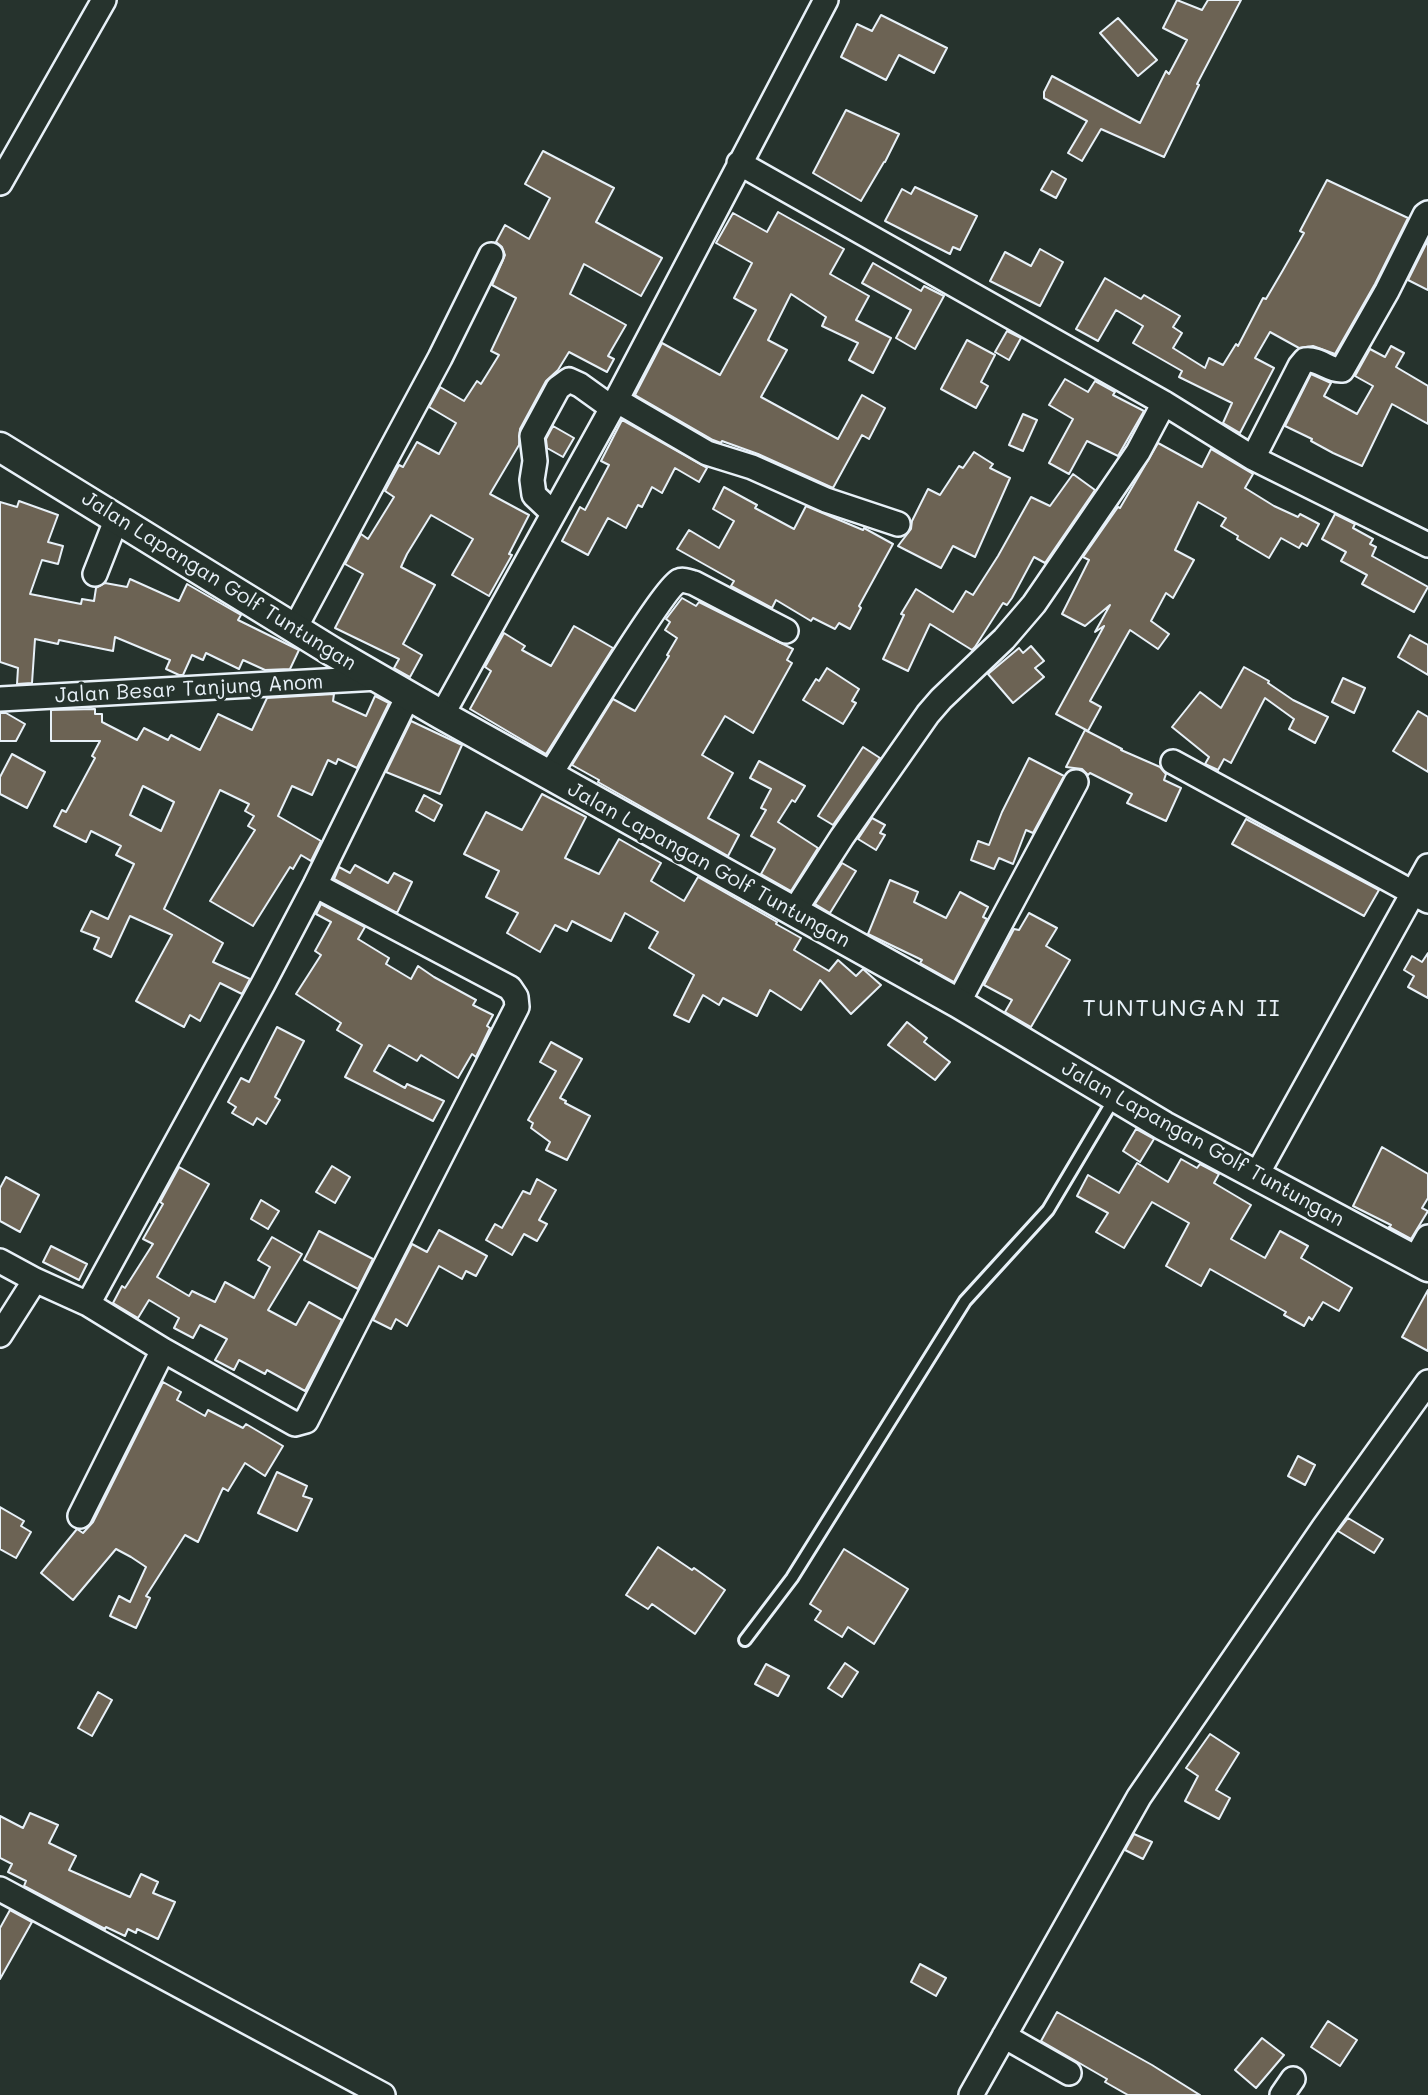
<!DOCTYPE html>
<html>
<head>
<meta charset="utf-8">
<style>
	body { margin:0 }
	canvas { display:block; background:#26332d }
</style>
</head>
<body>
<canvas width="1428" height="2095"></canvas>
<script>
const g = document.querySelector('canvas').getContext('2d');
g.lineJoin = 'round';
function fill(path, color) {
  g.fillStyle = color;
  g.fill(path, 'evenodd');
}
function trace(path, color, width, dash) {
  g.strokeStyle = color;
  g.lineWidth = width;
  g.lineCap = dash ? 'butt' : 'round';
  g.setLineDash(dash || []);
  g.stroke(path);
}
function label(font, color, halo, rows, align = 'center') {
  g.font = font + ' Mali,sans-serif';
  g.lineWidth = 6;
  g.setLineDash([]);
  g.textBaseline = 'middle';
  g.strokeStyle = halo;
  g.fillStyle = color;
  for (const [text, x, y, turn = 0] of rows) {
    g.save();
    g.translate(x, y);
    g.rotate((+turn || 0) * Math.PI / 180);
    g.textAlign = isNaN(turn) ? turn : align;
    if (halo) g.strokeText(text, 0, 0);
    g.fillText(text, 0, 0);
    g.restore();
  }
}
const building = new Path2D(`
	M1177,0L1202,10L1208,0H1241L1197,84L1199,85L1164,157L1101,129L1082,161L1068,153L1087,121L1044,98V92L1052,76L1140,123L1166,71L1169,74L1187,40L1163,28Z
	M881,15L947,48L934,73L899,55L886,80L841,57L857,24L872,31Z
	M1118,18L1157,60L1138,76L1100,33Z
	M846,110L899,134L885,162H884L861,201L813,173Z
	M543,151L614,188L596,222L662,258L641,296L584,264L570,294L626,325L608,356L614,359L607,372L569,352L558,370L546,381L520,429L519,445L490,494L529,515L509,554L512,555L489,596L452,575L473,539L431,515L407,554L401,567L435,585L403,644L422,655L410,677L394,668L399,659L335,628L363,574L345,564L361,534L368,539L394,497L385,491L399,465L403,467L417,442L439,454L456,423L429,407L440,387L464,401L477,381L481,384L499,355L491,351L516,298L492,285L505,255L502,247L496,242L505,225L529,239L550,198L525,184Z
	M1052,171L1066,179L1056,198L1041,190Z
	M1327,180L1408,218L1375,284L1335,354L1313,346L1299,348L1270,332L1255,358L1274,368L1240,433L1223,423L1232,403L1179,377L1182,371L1133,343L1143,326L1116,310L1098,341L1076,329L1105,278L1141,299L1144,295L1180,316L1173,327L1182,333L1173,348L1205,368L1209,358L1223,365L1236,344L1238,346L1263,298L1266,299L1283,270L1304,233L1300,231Z
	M915,187L977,216L960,250L953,247L950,254L885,221L902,189L911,194Z
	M778,212L844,249L830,274L869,296L856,320L891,338L873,373L849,360L858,343L822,326L826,317L791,294L768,340L787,350L761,397L838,439L862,395L885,408L869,439L862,435L833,488L758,454L722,441L721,443L713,440L635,395L662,343L720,375L756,310L734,298L752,263L716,243L733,213L767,232Z
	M1428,240V290L1408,280Z
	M1040,249L1063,262L1040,306L990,281L1005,252L1031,266Z
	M873,263L921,291L924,286L944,296L915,349L896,338L911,310L862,283Z
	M1007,331L1021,338L1009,360L995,352Z
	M967,340L995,355L981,382L988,386L976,408L941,389Z
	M1391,346L1404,353L1396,367L1428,386V424L1392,404L1362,466L1333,453L1311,441L1312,439L1285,426L1311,374L1331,383L1324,396L1357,414L1373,386L1355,376L1370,349L1385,357Z
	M1065,379L1088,392L1095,381L1115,392L1113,395L1144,411L1118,456L1087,441L1069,474L1049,463L1073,419L1049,405Z
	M1023,414L1037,420L1023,451L1009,445Z
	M622,420L707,468L699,482L675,468L662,493L652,487L642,507L638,505L626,528L608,518L588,555L562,541L580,507L585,510L609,465L601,461Z
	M553,426L574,438L563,457L547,448L546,439Z
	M1158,443L1202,467L1211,449L1253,474L1245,488L1274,506L1298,517L1300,514L1319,524L1307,546L1302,543L1299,548L1281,538L1269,558L1237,539L1238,536L1221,526L1226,518L1198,502L1175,550L1194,560L1173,598L1166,593L1151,621L1169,634L1158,649L1130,630L1090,701L1101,707L1088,731L1056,714L1104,626L1095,632L1110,605L1085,626L1062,614L1089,560L1083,557L1118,507L1120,508Z
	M974,452L993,464L990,468L1010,478L975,557L953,546L941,568L898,546L911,529L912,521L928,489L940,495L959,466L963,468Z
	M1073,474L1095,490L1045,563L1034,557L1012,598L1007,605L1003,603L975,647L972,650L930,624L908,671L883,659L904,615L901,614L916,589L953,612L966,591L973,595L998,556L1031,497L1050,506Z
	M724,487L757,505L755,508L794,529L806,506L863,530L864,528L893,544L859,606L861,608L850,629L839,623L835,629L813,618L811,621L776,600L772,608L731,586L734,581L677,549L689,530L719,548L734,521L713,509Z
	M19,501L58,515L48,542L63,546L58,564L42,560L30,594L81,604L82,599L94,601L96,588L105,583L127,587L130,579L179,601L187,584L241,615L238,620L299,650L290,669L265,670L243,660L239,669L206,653L203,660L192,655L183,675H179L166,669L170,660L115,637L113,651L59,640L58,644L35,639L32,683L17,684L18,668L0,662V502L17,507Z
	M1335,514L1355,524L1353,528L1373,539L1370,544L1376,547L1372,556L1428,587L1414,612L1362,584L1367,575L1341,561L1346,552L1322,539Z
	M682,598L696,606L699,602L793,649L787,660L792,663L753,733L725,716L702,755L733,773L708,818L739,835L728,856L598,782L599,780L572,765L613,699L635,711L669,656L667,655L677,638L665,630L670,622L666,619Z
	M574,626L613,648L546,754L470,709L491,671L485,667L504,633L525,646L522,650L551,666Z
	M1410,635L1428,645V675L1398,657Z
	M1031,646L1044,661L1035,668L1044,677L1013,703L988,674L1019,648L1023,653Z
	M1244,667L1269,681L1268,683L1293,700L1328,717L1315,743L1289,729L1294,719L1265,698L1231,763L1224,759L1218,770L1205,764L1209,757L1172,727L1200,692L1221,708Z
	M827,668L859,689L852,701L856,703L843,724L803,700L816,679L819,681Z
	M1343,678L1365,688L1354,713L1332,702Z
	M334,694L333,701L366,716L375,696L389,703L357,768L338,759L336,764L328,760L312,795L292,786L278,816L321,841L311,861L301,855L293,869L290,867L253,926L210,901L255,830L248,826L254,816L245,811L249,804L220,790L164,909L223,943L213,962L250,979L242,994L220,983L200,1021L190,1015L184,1027L136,1001L172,935L130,916L111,957L94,949L99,938L81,931L91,911L108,919L134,864L116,855L121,846L91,831L86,842L54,826L62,810L66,812L95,758L92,756L100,741H51V710L95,709V714H102V722L137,740L144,728L168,740L171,735L200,750L218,714L252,730L267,698ZM143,786L174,802L161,831L130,815Z
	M1418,711L1428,717V772L1393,751Z
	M0,713H6L25,724L16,741H0Z
	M411,721L462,745L440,794L386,772Z
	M1085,730L1122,749L1121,750L1160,767L1166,774L1164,780L1181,788L1166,821L1127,803L1132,794L1090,773L1088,775L1082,769L1066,767Z
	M863,747L880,758L833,825L818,816Z
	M12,754L45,772L27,808L0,794V777Z
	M1029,758L1064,776L1033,833L1026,830L1013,864L999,858L994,869L971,860L978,841L989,845L1002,812Z
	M759,761L805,786L795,802L792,800L778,822L818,848L791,891L761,874L775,849L751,836L766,810L761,808L771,789L750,778Z
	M542,794L586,817L565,858L599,874L619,839L661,863L651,881L684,901L698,877L777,922L776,924L801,938L794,950L829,971L838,960L856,976L863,969L881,985L851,1014L820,980L801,1010L770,990L757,1016L723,998L719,1005L703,995L689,1022L674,1015L694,975L649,948L658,932L625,913L611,941L572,921L567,931L555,925L540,952L507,933L518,913L486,897L499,871L464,854L486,812L522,830Z
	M424,795L442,805L434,821L416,811Z
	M872,818L885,825L880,833L885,835L876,850L858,839Z
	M1246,819L1379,890L1364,916L1232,844Z
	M842,863L856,871L830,913L815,904Z
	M355,865L388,883L394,873L412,882L397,913L334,879L339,867L350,873Z
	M890,880L918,892L914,902L946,918L960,892L988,907L983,917L987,919L954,982L920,963L922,960L868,934Z
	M321,904L365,927L358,939L389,958L386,964L411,979L418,966L434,977L476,1000L473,1005L493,1015L487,1026L490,1028L476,1057L472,1054L458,1078L421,1055L417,1061L389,1045L374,1071L405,1088L407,1084L444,1101L433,1121L345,1077L362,1045L337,1030L341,1023L296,994L321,955L315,951L331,922L316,914Z
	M1029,913L1057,928L1046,946L1070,960L1031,1027L1005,1012L1012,1000L984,985L1014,929L1019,930Z
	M1428,953V998L1408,987L1414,976L1404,970L1412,956L1422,962Z
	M907,1022L927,1038L924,1042L950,1062L935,1080L888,1045Z
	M277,1027L304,1041L275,1097L280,1100L266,1124L257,1118L253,1125L232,1113L236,1107L228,1102L241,1078L249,1082Z
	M551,1042L582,1059L560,1098L566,1101L565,1103L590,1116L567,1160L546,1150L550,1142L531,1128L533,1123L528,1120L556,1071L540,1062Z
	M1136,1129L1154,1139L1140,1162L1123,1151Z
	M1382,1147L1428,1174V1198L1422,1208L1428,1211L1411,1239L1389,1227L1391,1225L1353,1206Z
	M1181,1159L1197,1168L1200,1164L1219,1174L1214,1183L1251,1205L1231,1239L1265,1258L1280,1231L1308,1246L1301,1258L1352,1288L1339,1311L1323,1302L1312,1320L1309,1317L1304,1326L1284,1315L1286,1312L1210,1269L1201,1286L1166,1266L1189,1223L1152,1202L1124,1248L1096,1232L1108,1213L1077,1196L1088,1175L1119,1193L1137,1163L1168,1182Z
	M332,1166L350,1177L335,1203L316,1192Z
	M179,1167L209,1184L157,1277L189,1296L192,1291L215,1302L225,1282L254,1298L270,1267L258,1260L272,1237L302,1254L268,1310L296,1325L309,1302L342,1320L305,1391L267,1370L265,1374L239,1360L234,1370L215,1360L227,1339L200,1325L193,1338L174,1328L179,1318L149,1300L138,1318L113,1303L122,1286L125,1288L153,1244L143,1239L163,1204L160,1202Z
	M6,1177L39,1195L20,1232L0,1221V1188Z
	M537,1179L556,1190L539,1220L547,1224L537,1241L524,1234L512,1255L486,1240L495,1224L502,1228L523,1191L530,1194Z
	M261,1200L279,1211L268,1229L251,1219Z
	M439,1230L487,1256L476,1276L466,1271L462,1279L439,1266L407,1326L396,1319L391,1329L373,1320L412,1244L427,1252Z
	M319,1231L373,1259L358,1289L304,1260Z
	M51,1246L87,1264L79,1280L43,1262Z
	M1428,1290V1351L1402,1337Z
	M163,1382L181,1392L177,1400L205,1416L208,1410L243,1428L246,1424L283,1446L265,1476L245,1463L228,1491L223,1488L198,1542L185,1535L146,1596L150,1598L136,1628L110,1616L119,1596L130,1602L146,1567L131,1557L116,1549L73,1600L41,1573L77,1529L83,1533L93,1522Z
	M1298,1456L1315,1465L1305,1485L1288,1476Z
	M277,1472L307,1486L303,1496L312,1499L297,1531L258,1513Z
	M0,1507L24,1521L21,1526L31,1532L16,1558L0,1549Z
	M1348,1518L1383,1539L1374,1553L1338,1531Z
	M658,1547L692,1570L694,1568L725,1590L695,1634L652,1604L648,1609L626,1595Z
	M844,1549L908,1589L874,1644L848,1627L842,1637L815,1620L821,1611L810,1604Z
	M845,1663L858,1672L842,1697L828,1688Z
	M766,1664L789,1676L778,1696L755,1684Z
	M98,1692L112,1700L92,1736L78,1728Z
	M1210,1734L1239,1753L1216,1790L1230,1798L1219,1819L1185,1801L1198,1776L1186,1768Z
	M30,1813L58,1825L49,1843L76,1856L69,1870L130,1897L141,1874L158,1882L153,1893L175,1902L158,1939L137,1929L136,1933L128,1929L125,1936L106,1927L105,1929L24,1886L26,1881L8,1872L12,1864L0,1858V1816L23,1828Z
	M1134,1834L1152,1842L1143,1859L1125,1850Z
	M10,1910L32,1922L0,1979V1928Z
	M920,1964L946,1978L936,1996L911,1982Z
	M1057,2012L1152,2065L1200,2095H1128L1105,2082L1107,2079L1041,2041Z
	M1328,2021L1357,2040L1340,2066L1311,2047Z
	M1262,2038L1284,2055L1256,2088L1235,2070Z`);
fill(building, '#6c6354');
trace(building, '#e8f1f8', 2);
const service = new Path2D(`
	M745,1640L792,1578L965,1301L1048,1210L1114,1099`);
const minor = new Path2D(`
	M739,163L1164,403L1253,458L1428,545
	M0,183L104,0
	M616,400L707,453L752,467L826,500L898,524
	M1253,458L1300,366L1305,360C1319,358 1329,371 1342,370L1387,291L1425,215L1428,213
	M553,513L534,495L532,480L535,461L532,436L558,388L569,380L580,385L612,408
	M95,574L117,518
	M295,628L440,358L491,255
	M0,699L378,678
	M442,715L612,408L826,0
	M1173,762L1428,901
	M549,776C565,751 664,587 679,581C683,579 690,582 694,583L786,631
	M793,913L842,837L928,714L941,699L1004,639L1034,604L1138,452L1164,403
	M958,1003L1076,782
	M1256,1176L1428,866
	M1415,1260L1428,1237
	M0,1261L35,1280L88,1304L163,1350L295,1424L306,1421L517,1007L516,997L510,988L315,885
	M88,1304L263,984L315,885L409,694
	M0,1335L35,1280
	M80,1516L163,1350
	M0,1889L383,2095
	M1004,2036L1069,2073
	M971,2095L1139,1797L1324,1527L1428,1382
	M1282,2095L1293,2079`);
const tertiary = new Path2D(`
	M0,447L333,652L442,715L958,1003L1164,1126L1428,1267`);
trace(service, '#e8f1f8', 16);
trace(minor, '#e8f1f8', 28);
trace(tertiary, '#e8f1f8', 33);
trace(service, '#26332d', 10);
trace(minor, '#26332d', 23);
trace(tertiary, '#26332d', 28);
label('21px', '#e8f1f8', '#26332d', [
	["Jalan Lapangan Golf Tuntungan",219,581,32],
	["Jalan Besar Tanjung Anom",189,689,-3],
	["Jalan Lapangan Golf Tuntungan",709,865,29],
	["Jalan Lapangan Golf Tuntungan",1203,1144,29]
]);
g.letterSpacing = '2px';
label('24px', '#e8f1f8', '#26332d', [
	["TUNTUNGAN II",1182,1009]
]);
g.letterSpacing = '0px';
</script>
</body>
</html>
